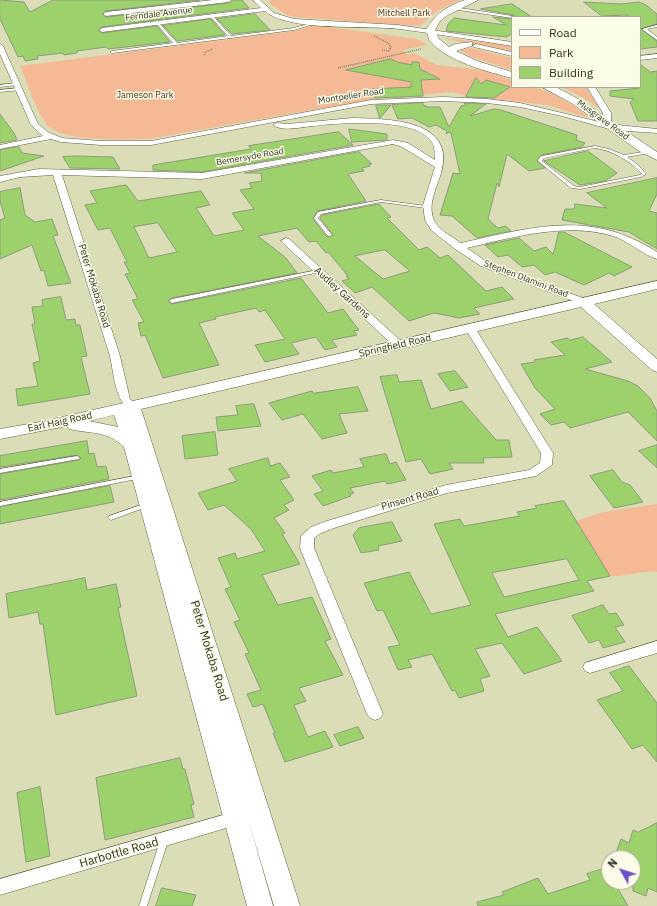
<!DOCTYPE html>
<html>
<head>
<meta charset="utf-8">
<style>
	body { margin:0 }
	#map { position:relative; width:657px; height:906px; overflow:hidden; background:#daddb6; font-family:"IBM Plex Sans",sans-serif }
	canvas { display:block }
	.legend { position:absolute; left:511px; top:16px; width:130px; height:72px; box-sizing:border-box; background:#fafce8; border:1px solid #a9ab98; margin:0; padding:5px 7px; list-style:none; font-size:12px; color:#303121 }
	.legend li { display:flex; align-items:center; gap:8px; height:20px }
	.legend b { width:20px; border:1px solid #a9ab98 }
	.north { position:absolute; left:601px; top:850px; width:40px; height:40px; box-sizing:border-box; background:#fafce8; border:1px solid #a9ab98; border-radius:50%; rotate:309deg; font-size:11px; font-weight:700; line-height:16px; text-align:center; color:#303121 }
	.north::after { content:''; display:block; margin:auto; width:14px; height:18px; background:#7050c9; clip-path:polygon(50% 0,100% 100%,50% 72%,0 100%) }
</style>
</head>
<body>
<div id="map">
<canvas width="657" height="906"></canvas>
<ul class="legend">
<li><b style="height:5px;background:#fff"></b>Road</li>
<li><b style="height:11px;background:#f6b995"></b>Park</li>
<li><b style="height:11px;background:#9dd16b"></b>Building</li>
</ul>
<div class="north">N</div>
</div>
<script>
const g = document.querySelector('canvas').getContext('2d');
g.lineJoin = 'round';
function fill(path, color) {
  g.fillStyle = color;
  g.fill(path, 'evenodd');
}
function trace(path, color, width, dash) {
  g.strokeStyle = color;
  g.lineWidth = width;
  g.lineCap = dash ? 'butt' : 'round';
  g.setLineDash(dash || []);
  g.stroke(path);
}
function label(font, color, halo, rows, align = 'center') {
  g.font = font + ' "IBM Plex Sans",sans-serif';
  g.lineWidth = 3;
  g.setLineDash([]);
  g.textBaseline = 'middle';
  g.strokeStyle = halo;
  g.fillStyle = color;
  for (const [text, x, y, turn = 0] of rows) {
    g.save();
    g.translate(x, y);
    g.rotate((+turn || 0) * Math.PI / 180);
    g.textAlign = isNaN(turn) ? turn : align;
    if (halo) g.strokeText(text, 0, 0);
    g.fillText(text, 0, 0);
    g.restore();
  }
}
fill(new Path2D(`
	M270,0H460L437,11L420,26H416L295,17L287,15L270,4Z
	M315,25L417,39L428,45L402,50L408,55L414,53L437,65L483,70L512,80V87C518,87 525,86 531,87C549,89 574,106 588,116L586,117L547,105L466,96L453,92L369,100L148,139C125,139 66,142 49,127C39,118 26,80 20,66L293,31Z
	M446,38L512,46V53L447,39Z
	M471,48L512,58V70L469,56L460,50Z
	M562,87H587L589,93L600,107H597L589,101Z
	M657,504V572C640,570 627,577 610,576L576,521L599,513Z`), '#f6b995');
const building = new Path2D(`
	M0,0L24,2L30,12L53,0H200L106,11L102,14L106,17L229,3L233,0H242L249,8L102,27L98,30L102,33L157,26L170,42L108,49L106,47L77,51V53L64,55L63,53L37,56L38,59L25,61L23,56L18,57L0,19Z
	M584,2L621,4L639,2L646,5L657,14V24L641,29L657,41V47L640,49V17H630L626,15L602,16Z
	M512,4L532,17H516L513,15L481,9Z
	M255,14L270,30L232,34L217,19Z
	M493,17L512,19V33L507,37L446,31L448,24L454,18L506,25Z
	M211,19L225,35L177,41L163,26Z
	M391,59L397,62L412,65V62H419L420,69L440,79L421,80L423,96L375,98L372,89L411,87V82L346,70Z
	M640,64L650,72L657,71V121H638L630,102L634,99L610,96V91L640,88Z
	M476,78L481,84L486,80L510,87L494,98L466,97Z
	M423,103V105L428,107H440L449,127L461,106L466,105L464,103L486,104L470,116L494,109L501,110L577,135L576,140L585,143L582,147L541,155L537,161L545,168L529,171L507,154L499,187L497,183L488,219L498,228L506,226L511,231L477,238L452,216L440,215L453,173L460,174L451,133L449,132L446,134L447,131L436,125L429,127L412,118L398,119L392,105Z
	M376,105H391L380,118Z
	M0,114L14,133L17,140L0,143Z
	M349,129L387,134V140L352,142Z
	M339,132L353,145L202,172L153,170V165L251,149L249,146Z
	M19,147L22,153L44,156L0,171V150Z
	M588,151L617,173L605,181L580,185L544,161Z
	M359,152L372,164H369L370,166L362,168L364,171L348,174L366,201L317,211L313,219L327,237L333,235L320,218L322,215L379,204L391,217L387,218L419,250L427,247L440,258L448,255L486,291L502,287L514,299L474,308L480,314L459,318L434,313L409,321L372,287L355,293L342,281L349,279L346,276H348L328,252L326,253L316,241L309,242L297,228L258,236L286,258L297,273L172,298L168,301L172,304L301,278L328,313L343,309L359,330L354,331L357,335L332,340L337,347L325,350L316,337L291,343L299,354L265,362L255,345L285,339L265,310L259,312L256,308L215,317L216,319L199,323L219,365L163,378L145,335L141,336L138,323L144,322L132,300L138,299L125,274L130,273L124,262H127L110,228L98,230L85,205L97,203L90,191L126,185L138,201L201,191L210,205L196,208L214,236L244,230L232,213L254,209L240,190L252,188L249,183L262,181L261,173H245ZM158,223L177,252L149,258L134,227ZM385,250L410,271L383,279L355,256Z
	M75,156L113,157L120,169L70,168L63,157Z
	M657,178V194L649,211L657,213V249L629,232L562,220L565,209H574L575,204L607,208L587,193Z
	M20,188L25,215L35,222L52,219L58,235L53,236L71,283L48,286L44,270L41,271L32,245L0,259V220L5,218L0,201V192Z
	M559,232H564L632,267L614,276L609,273L584,285L555,272L545,275L534,265L522,267L508,255L498,257L485,245L519,238L534,251L546,247L553,254Z
	M61,297L66,320L75,319L76,325H80L87,356L81,357L90,394L18,406L16,389L38,386L33,363L40,361L32,324H35L32,307L43,306L42,300Z
	M583,337L612,362L585,369L628,381L638,386L650,398L657,411V441L628,412L570,428L564,422L551,425L540,414L555,409L535,388L521,364L535,362L534,360L565,355L551,342L567,338L570,340Z
	M455,371L468,387L450,391L438,374Z
	M397,375L399,382L421,380L431,409L462,401L496,440H509L512,457L483,458L484,463H449L453,469L430,474L421,459L406,462L380,377Z
	M358,387L368,411L339,414L347,433L322,439L303,414L282,420L269,403L312,391L313,393Z
	M254,404L261,426L218,431L216,417L238,415L236,406Z
	M215,432L218,455L185,459L182,436Z
	M87,441L89,454L94,453L97,467L106,466L109,479L0,500V474L79,460L81,458L77,455L0,467V456Z
	M657,445V468L639,451Z
	M386,454L390,464L396,462L406,480L387,484L385,481L350,488L354,493L350,494L351,496L323,506L314,494L323,491L312,476L331,470L333,473L364,467L360,459Z
	M268,458L270,466L280,463L290,477L280,480L294,500L284,505L289,510L274,518L285,533L282,534L300,564L262,575L278,605L312,597L331,639L325,641L343,675L299,688L306,701L294,705L308,737L325,731L333,747L285,762L273,733H275L263,704L253,707L247,694L261,690L245,654L249,653L234,622L240,620L225,589L231,587L218,558L235,553L237,559L265,551L251,529L224,505L208,510L198,493L237,481L229,469Z
	M613,470L622,482L630,485L643,502L614,508L590,476Z
	M110,486L114,502L0,524V507Z
	M564,501L610,576L587,581L594,591L495,614L508,637L537,627L562,661L524,674L502,643L475,649L490,676L480,679L484,691L459,698L455,690L452,691L432,654L408,660L412,667L398,670L388,647L400,645L383,610L377,611L364,583L409,572L431,614L471,605L434,524L460,519L464,526L520,516L517,512L537,508L535,506ZM567,559L579,580L504,597L492,573Z
	M392,522L402,541L378,546L379,550L361,553L353,535L359,528Z
	M85,578L87,590L116,584L121,607L118,608L137,696L56,715L43,624H40L38,612L9,618L6,594Z
	M603,605L609,614L616,613L624,625L615,627L625,642L603,648L599,640L589,643L572,616Z
	M629,666L657,703V762L643,745L632,749L597,700L623,691L610,673Z
	M358,727L364,738L340,746L334,735Z
	M180,758L183,769H185L194,804L191,805L194,817L105,840L96,778Z
	M40,787L50,856L26,862L17,793Z
	M657,823V892L648,888L646,896L633,891V874L636,865L633,864V858H614L621,839L629,843L633,830L638,832Z
	M609,867V882H614L628,906H478L477,902L504,895L502,892L538,878L548,894L590,880L587,874Z
	M162,888L196,895L192,906H156Z`);
fill(building, '#9dd16b');
trace(building, '#8b9d7c', 1);
const lane = new Path2D(`
	M453,7L513,16L515,17H512V18L452,9Z
	M212,15L231,36L294,28L315,22L317,23L294,30L112,53L110,52L112,51L173,43L157,24L156,23L158,22L177,43L228,36L211,17L210,16Z
	M657,25V27L647,29L657,37V40L642,29Z
	M16,83H17V85L0,87V85Z
	M19,88L21,89L20,90L0,92V90Z
	M595,146L609,149L624,155L649,151V153L627,157L637,164L646,174L641,177L580,189L571,188L538,161L539,158L542,156ZM595,148C611,150 631,161 642,174L640,175L580,187L574,186L542,161L544,158Z
	M381,200L426,206L428,207L426,208L381,202L321,214L318,218L332,235L330,236H328L314,218L318,212Z
	M318,270L320,271V272L172,303L169,301L172,299Z
	M77,456L80,458L79,459L0,473V469Z
	M140,475L142,476L143,477L142,478L0,506V502Z
	M147,503L150,505L149,506L111,520L108,518L109,516Z
	M164,837L167,838L168,841L147,906H139L160,841L161,838Z`);
const street = new Path2D(`
	M213,0H232L229,2L106,16L103,14L106,12Z
	M253,0H260L274,13L294,19L398,25L512,42V46C475,40 437,34 400,29C367,25 288,32 265,11L102,32L99,30L102,28L261,8Z
	M0,44L3,46L38,124L48,132L62,138L101,141H151L371,100L443,97L487,99L520,103L604,123L603,113L587,87H595L611,113V122L608,124L657,129V133L613,130L562,116L520,107L487,103L443,101L371,104L151,145H101L61,142L51,139L0,149V145L43,136L31,125L0,54Z
	M476,44L512,52V56L474,47L473,46Z
	M657,54V58L640,60V56Z
	M353,118C388,119 457,119 441,173C437,188 427,204 434,220C438,230 453,237 461,243C533,227 591,209 657,252V259C643,255 629,241 613,236C566,222 514,237 467,248L487,262L588,300L589,302L588,304L584,305L481,266L455,249L431,230L425,220L423,205L435,167L402,147L393,144L202,179L62,175L120,356L130,399L138,406L132,409C114,405 114,369 109,353C90,294 72,234 53,175L20,177L0,182V176L39,169L202,173L393,140L408,143L435,160C434,156 435,151 434,147C426,115 337,123 312,126C302,127 282,132 273,125L277,123L287,124Z
	M286,238L289,239L403,343L404,345L403,347H395L283,243L281,241Z
	M470,325L475,328L553,453L552,465L536,476L447,493L337,527L321,533L314,538V548L383,714L380,718L375,720L370,718L367,714L300,548L301,536L311,527L327,521L446,485L529,470L540,463L541,453L465,328Z
	M657,641V653L590,673L585,671L583,667L585,663Z
	M237,811L243,813L245,818L243,823L0,895V879Z`);
const secondary = new Path2D(`
	M465,0H478L448,15L440,21L435,30L439,39L449,47L455,44L472,42V46L456,51L477,61L512,72V78C488,72 447,61 431,42C428,39 428,34 426,30C435,14 447,6 465,0Z
	M542,87H556L580,100L657,152V160L639,151L573,104Z
	M657,281V289L594,304L657,359V372L652,370L581,307L141,409L300,906H274L249,822L273,906H247L124,447C107,430 90,434 69,429L67,426L0,439V429L40,422L146,398ZM114,415L118,427L89,421Z`);
trace(lane, '#5f613e', 1);
trace(street, '#5f613e', 1);
trace(secondary, '#5f613e', 1);
trace(new Path2D(`
	M374,36L388,43L391,47L389,51
	M382,50L390,51
	M204,55L205,52L213,49
	M338,68L421,49`), '#87896d', 1.5, [1, 1]);
fill(lane, '#fff');
fill(street, '#fff');
fill(secondary, '#fff');
label('9px', '#4f280e', '#fafce8', [
	["Mitchell Park",404,13],
	["Jameson Park",145,95]
]);
label('9px', '#303121', '#fafce8', [
	["Ferndale Avenue",159,14,-7],
	["Montpelier Road",351,96,-9],
	["Musgrave Road",603,120,36],
	["Bemersyde Road",250,157,-10],
	["Stephen Dlamini Road",526,279,21]
]);
label('10px', '#303121', '#fafce8', [
	["Peter Mokaba Road",94,286,73],
	["Audley Gardens",342,293,42],
	["Springfield Road",395,346,-13],
	["Earl Haig Road",60,422,-12],
	["Pinsent Road",410,499,-16]
]);
label('12px', '#303121', '#fafce8', [
	["Peter Mokaba Road",209,651,73],
	["Harbottle Road",119,853,-16]
]);
</script>
</body>
</html>
